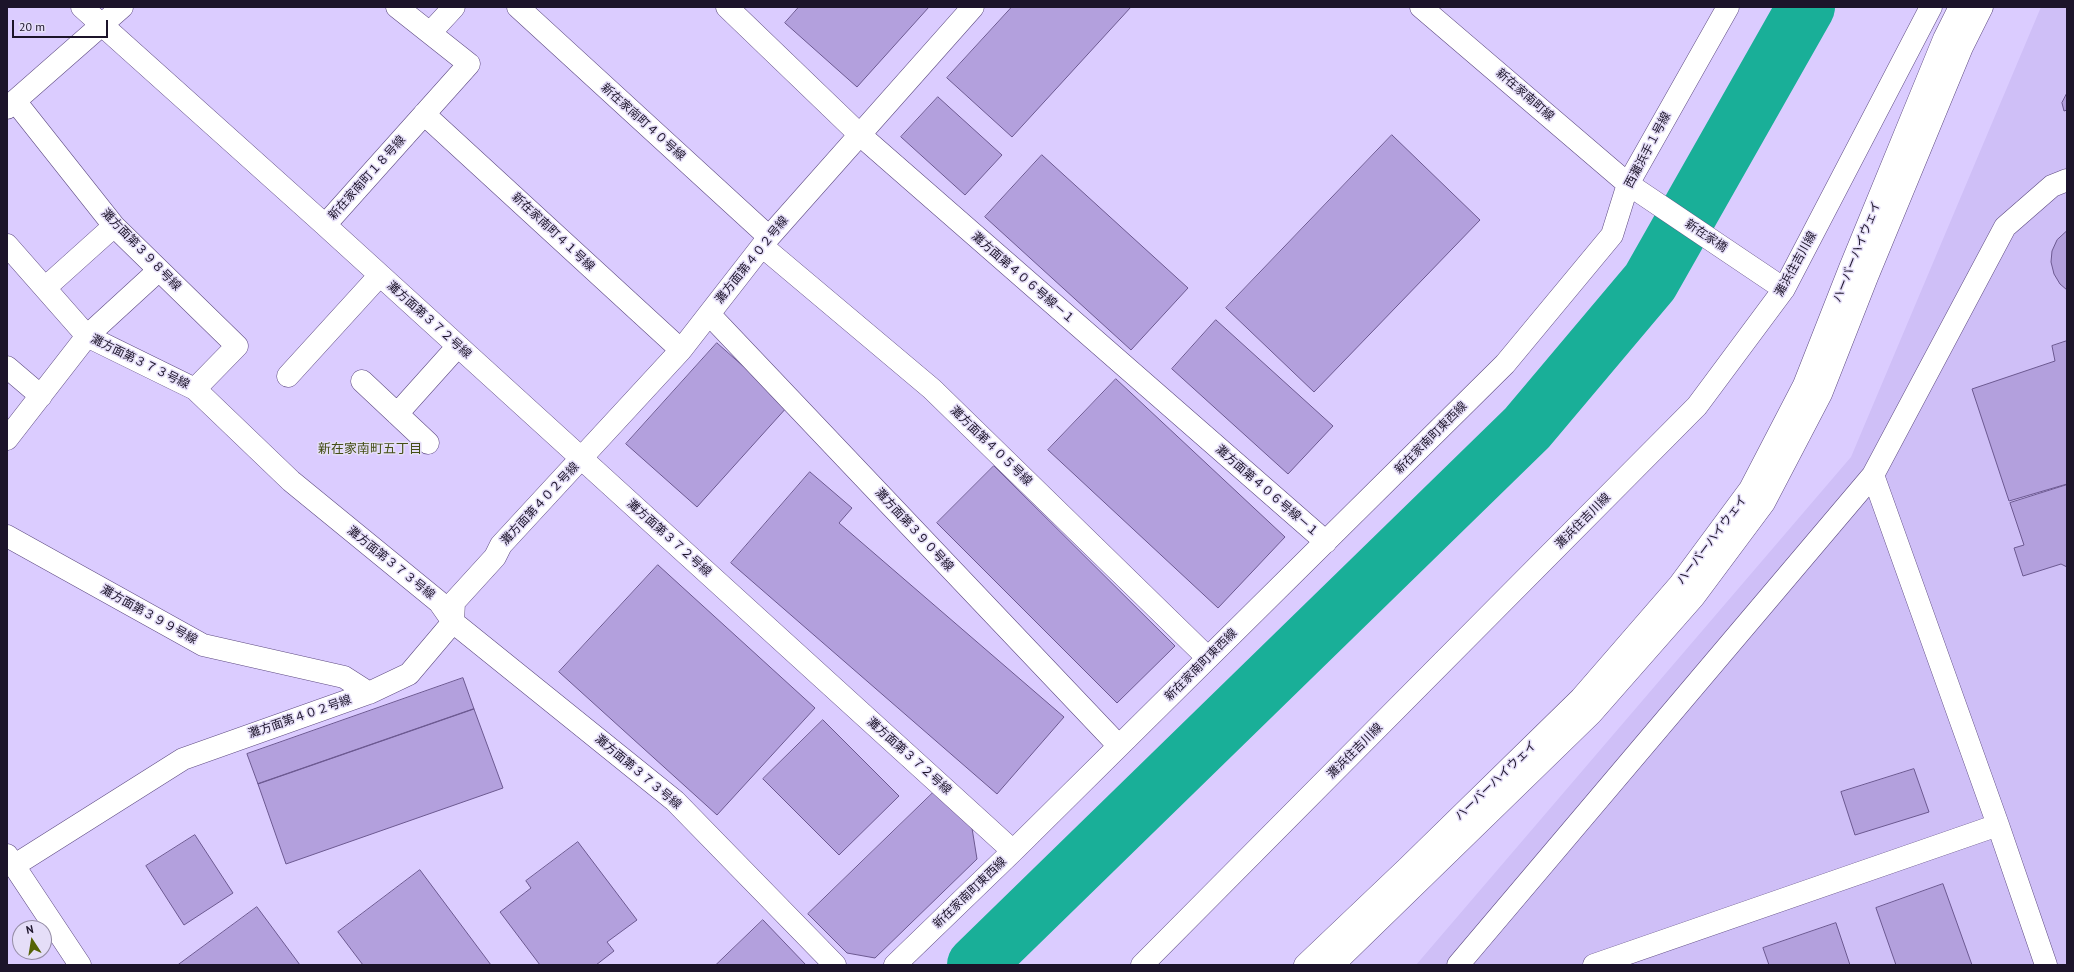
<!DOCTYPE html>
<html>
<head>
<meta charset="utf-8">
<style>
	body { margin:0 }
	#map { position:relative; width:2074px; height:972px; overflow:hidden; background:#dbccff; font-family:"PT Sans",sans-serif }
	canvas { display:block }
	.frame { position:absolute; inset:0; border:8px solid #1c142a; pointer-events:none }
	.north { position:absolute; left:12px; top:920px; width:40px; height:40px; box-sizing:border-box; background:#e5def8; border:1px solid #958da6; border-radius:50%; rotate:348deg; font-size:11px; font-weight:700; line-height:16px; text-align:center; color:#1c142a }
	.north::after { content:''; display:block; margin:auto; width:14px; height:18px; background:#566306; clip-path:polygon(50% 0,100% 100%,50% 72%,0 100%) }
	.scale { position:absolute; left:12px; top:20px; width:96px; height:18px; box-sizing:border-box; border:2px solid #1c142a; border-top:0; padding-left:5px; font-size:12px; line-height:14px; white-space:nowrap; color:#1c142a; -webkit-text-stroke:3px #e5def8; paint-order:stroke }
</style>
</head>
<body>
<div id="map">
<canvas width="2074" height="972"></canvas>
<div class="frame"></div>
<div class="north">N</div>
<div class="scale">20 m</div>
</div>
<script>
const g = document.querySelector('canvas').getContext('2d');
g.lineJoin = 'round';
function fill(path, color) {
  g.fillStyle = color;
  g.fill(path, 'evenodd');
}
function trace(path, color, width, dash) {
  g.strokeStyle = color;
  g.lineWidth = width;
  g.lineCap = dash ? 'butt' : 'round';
  g.setLineDash(dash || []);
  g.stroke(path);
}
function label(font, color, halo, rows, align = 'center') {
  g.font = font + ' "PT Sans","Noto Sans JP",sans-serif';
  g.lineWidth = 3;
  g.setLineDash([]);
  g.textBaseline = 'middle';
  g.strokeStyle = halo;
  g.fillStyle = color;
  for (const [text, x, y, turn = 0] of rows) {
    g.save();
    g.translate(x, y);
    g.rotate((+turn || 0) * Math.PI / 180);
    g.textAlign = isNaN(turn) ? turn : align;
    if (halo) g.strokeText(text, 0, 0);
    g.fillText(text, 0, 0);
    g.restore();
  }
}
fill(new Path2D(`
	M2041,7H2067V965H1416L1851,457Z`), '#cfbff7');
trace(new Path2D(`
	M976,965L1527,428L1650,282L1806,7`), '#19af98', 58);
const building = new Path2D(`
	M799,7H929L857,87L785,23Z
	M1012,7H1131L1012,137L947,78Z
	M2067,93V110L2064,111L2062,103Z
	M938,97L1002,155L965,195L901,137Z
	M1392,135L1480,220L1314,392L1226,308Z
	M1042,155L1188,288L1131,350L985,217Z
	M2067,231V290L2060,284L2054,274L2051,262L2052,251L2057,240Z
	M1216,320L1333,426L1288,474L1172,369Z
	M2067,341V484L2009,501L1972,389L2055,361L2052,346Z
	M717,343L788,406L697,507L626,444Z
	M1116,379L1285,537L1218,608L1048,450Z
	M994,466L1175,646L1117,703L937,523Z
	M810,472L852,508L839,523L1064,717L997,794L731,563Z
	M2067,485V567L2061,564L2023,576L2014,548L2024,545L2010,503Z
	M658,565L815,708L717,815L559,672Z
	M463,678L474,709L258,784L247,754Z
	M474,709L503,788L286,864L258,784Z
	M823,720L899,796L839,855L763,779Z
	M1914,769L1929,812L1855,835L1841,792Z
	M936,790L971,822L977,859L875,958L847,953L808,914Z
	M195,835L233,893L184,925L146,866Z
	M578,842L637,920L607,942L614,951L596,965H540L500,912L531,888L526,881Z
	M420,870L491,965H363L338,932Z
	M1943,884L1972,965H1896L1876,908Z
	M257,907L300,965H178Z
	M763,920L806,965H716Z
	M1836,923L1850,965H1769L1763,948Z`);
fill(building, '#b3a0dd');
trace(building, '#6c5991', 1);
const minor = new Path2D(`
	M82,7L325,225L469,64L397,7
	M518,7L769,237
	M727,7L859,134L1326,542
	M1421,7L1628,184L1784,289
	M430,33L454,7
	M15,101L114,226L237,346L195,389
	M7,108L122,7
	M424,114L681,350
	M325,225L1013,851
	M7,245L87,336L195,389L291,481L439,602L453,622L675,801L835,965
	M762,246L932,389L1208,658
	M45,288L114,226
	M709,314L1119,746
	M7,367L41,396
	M288,376L380,275
	M362,381L428,443
	M397,414L458,346
	M7,439L87,336L159,270
	M1873,475L1998,825L2046,965
	M7,536L203,645L344,677L369,693
	M7,855L80,965
	M15,865L183,759L369,693L409,674L453,622L454,602L495,557L501,545L681,350L769,237L973,7
	M895,965L1013,851L1505,364L1612,235L1628,184L1728,7
	M1142,965L1697,406L1784,289L1931,7
	M1305,965L1407,868L1581,698L1679,585L1750,489L1804,385L1850,268L1944,39L1960,7
	M1333,965L1592,713L1694,597L1764,503L1821,394L1867,277L1962,47L1982,7
	M1458,965L1873,475L2005,227L2052,186L2067,180
	M1594,965L1998,825`);
trace(minor, '#5e4b82', 23);
trace(minor, '#fff', 22);
label('12px', '#1c142a', '#e5def8', [
	["新在家南町線",1525,95,41],
	["新在家南町４０号線",643,122,42],
	["西灘浜手１号線",1648,150,-62],
	["新在家南町１８号線",367,178,-48],
	["新在家南町４１号線",553,232,43],
	["新在家橋",1706,236,34],
	["灘方面第３９８号線",141,250,46],
	["ハーバーハイウェイ",1857,252,-68],
	["灘方面第４０２号線",752,260,-51],
	["灘浜住吉川線",1796,264,-61],
	["灘方面第４０６号線－１",1023,278,41],
	["灘方面第３７２号線",429,320,42],
	["灘方面第３７３号線",140,362,26],
	["新在家南町東西線",1431,438,-45],
	["灘方面第４０５号線",991,446,44],
	["灘方面第４０６号線－１",1267,491,41],
	["灘方面第４０２号線",540,504,-47],
	["灘浜住吉川線",1583,521,-45],
	["灘方面第３９０号線",914,530,47],
	["灘方面第３７２号線",669,538,42],
	["ハーバーハイウェイ",1712,540,-53],
	["灘方面第３７３号線",391,563,39],
	["灘方面第３９９号線",149,615,29],
	["新在家南町東西線",1201,665,-45],
	["灘方面第４０２号線",300,717,-19],
	["灘浜住吉川線",1355,751,-45],
	["灘方面第３７２号線",909,756,42],
	["灘方面第３７３号線",638,772,40],
	["ハーバーハイウェイ",1496,781,-44],
	["新在家南町東西線",970,893,-44]
]);
label('13px', '#444e15', '#e5def8', [
	["新在家南町五丁目",370,449]
]);
</script>
</body>
</html>
